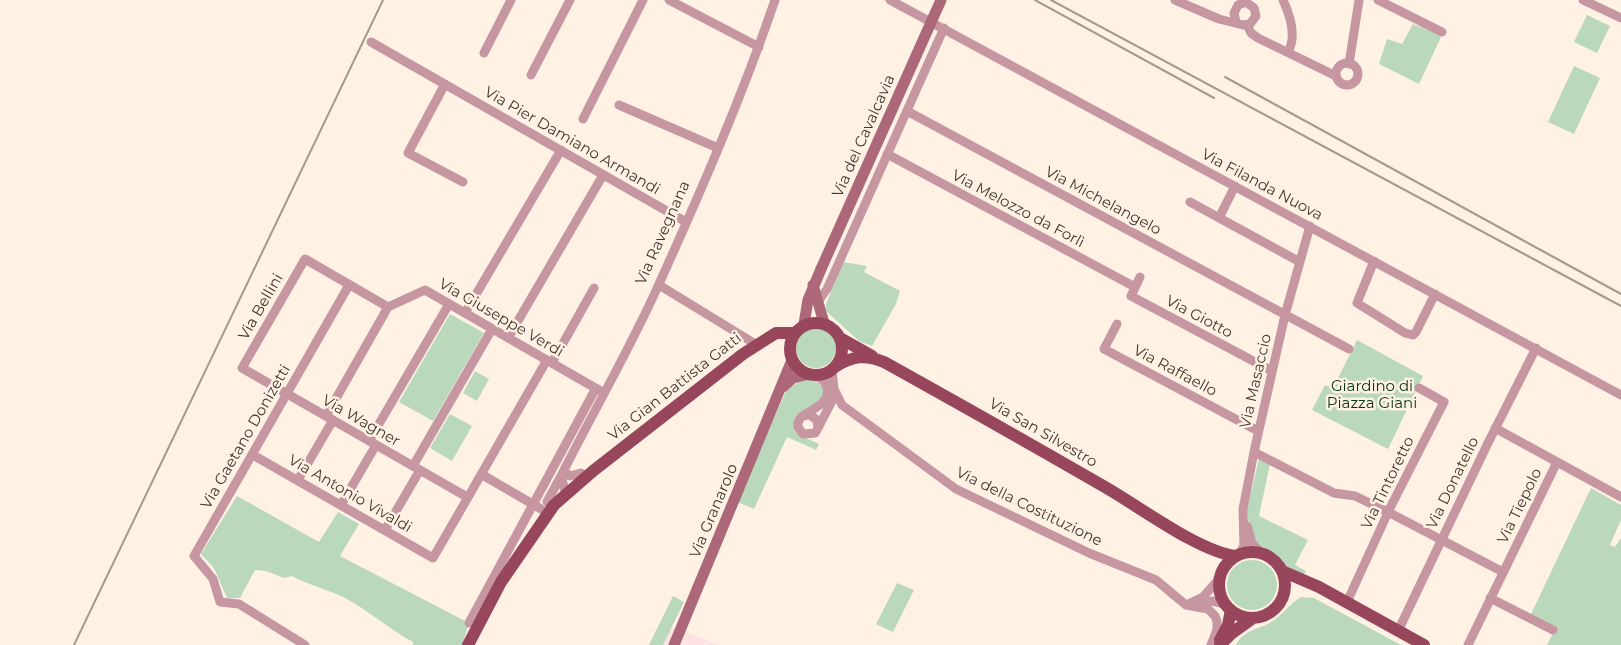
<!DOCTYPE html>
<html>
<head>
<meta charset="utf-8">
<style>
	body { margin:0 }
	canvas { display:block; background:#fff2e5 }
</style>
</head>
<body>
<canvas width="1621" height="645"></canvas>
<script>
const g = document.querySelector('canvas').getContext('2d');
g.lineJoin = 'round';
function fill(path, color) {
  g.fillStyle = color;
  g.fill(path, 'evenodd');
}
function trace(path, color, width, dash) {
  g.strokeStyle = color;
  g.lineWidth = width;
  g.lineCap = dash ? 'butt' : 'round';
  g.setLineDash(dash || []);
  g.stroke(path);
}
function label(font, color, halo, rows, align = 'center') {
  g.font = font + ' Montserrat,sans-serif';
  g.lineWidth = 5;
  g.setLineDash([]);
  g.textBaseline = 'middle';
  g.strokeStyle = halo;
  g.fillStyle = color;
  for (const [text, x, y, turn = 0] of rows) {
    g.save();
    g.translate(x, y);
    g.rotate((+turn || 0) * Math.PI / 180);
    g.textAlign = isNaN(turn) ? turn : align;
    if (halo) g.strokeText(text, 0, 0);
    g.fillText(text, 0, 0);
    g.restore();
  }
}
fill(new Path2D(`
	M669,627L691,634L720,645H661Z`), '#fee3e3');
fill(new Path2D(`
	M1587,15L1610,26L1597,53L1574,42Z
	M1413,24L1442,35L1419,84L1379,64L1387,39L1402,44Z
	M1574,66L1600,78L1574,134L1548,122Z
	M843,262L867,266L864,272L900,291L896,304L872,346L859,341L826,311V304Z
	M450,314L484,333L433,421L399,402Z
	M796 348a20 20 0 1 1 40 0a20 20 0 1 1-40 0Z
	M1357,340L1423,376L1388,449L1312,410L1325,385L1333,388Z
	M475,371L489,379L477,401L463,393Z
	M813,379L824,387L825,397L798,417L806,438L819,444L816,450L787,437L754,509L737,502L786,391L801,380Z
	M450,414L472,426L452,461L430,448Z
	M1259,458L1270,464L1259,516L1308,540L1295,565L1306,571L1303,576L1284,566L1275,555L1258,546L1249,524L1247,510Z
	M1591,488L1621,505V520L1610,545L1615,547L1621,538V645H1547L1556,627L1531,614Z
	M237,496L319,542L338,512L359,524L340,556L469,623L462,645H413V642C389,629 369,611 345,598C327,589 308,585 292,576L284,578L266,571L255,570L240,598H227L214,568L201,554Z
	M1227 585a25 25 0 1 1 50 0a25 25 0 1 1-50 0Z
	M897,583L914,590L893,632L876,624Z
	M673,596L684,602L663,645H649Z
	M1301,597L1314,598L1401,645H1236C1244,629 1258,630 1271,622C1283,615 1288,605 1301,597Z`), '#bad8bc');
trace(new Path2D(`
	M669,0L759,47
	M890,0L1621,395
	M1175,0L1219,19L1243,25L1250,24L1256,16L1254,8L1246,2L1238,5L1234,13L1236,22
	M1283,0C1290,15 1297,36 1288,52
	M1378,0L1442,32
	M1583,0L1621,18
	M1247,25L1251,33L1258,38L1336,76
	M371,42L686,222
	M484,53L511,0
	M1336 74a11 11 0 1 1 22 0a11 11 0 1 1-22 0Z
	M1349,64L1359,0
	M531,75L570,0
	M445,84L408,153L463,182
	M619,105L718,148
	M907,111L1349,349
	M583,119L643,0
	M887,154L1135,287
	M1190,202L1300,262
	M1219,218L1235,186
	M1374,261L1357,303L1405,333L1413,335L1416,332L1435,294
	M1140,277L1131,296L1272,371
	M659,285L757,345
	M817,303L827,289L944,28
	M465,313L561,150
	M1117,324L1104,349L1258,431
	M508,338L603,175
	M552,363L594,288
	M832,370L834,389L842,405L956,489L1089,553L1156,580L1186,605L1208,609L1215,616L1217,621V630L1211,645
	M804,415C816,408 835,399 825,383C822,378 818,376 812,375
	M326,416L388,307
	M818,427L817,420L810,415C802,414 797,420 798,427L803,434L815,433L817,430L833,399V392
	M1495,428L1621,497
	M369,441L449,304
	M1254,452L1334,493L1355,496L1388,512L1503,572
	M253,455L433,558L547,360
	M413,466L492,329
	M564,471L570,476L581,473
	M481,474L541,509
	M298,480L333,420
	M566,494L561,476C593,412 630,349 659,284C701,191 742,97 775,0
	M467,497L242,368L305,259L388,307L425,290L604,393
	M547,502L561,476
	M341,505L376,445
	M1247,526L1252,543L1262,554
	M385,530L420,470
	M1239,554L1244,546L1243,509L1254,452L1285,315L1310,226
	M1490,598L1553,630
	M1347,602L1390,508L1444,402L1419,388
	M1196,603L1212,601L1225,604
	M1186,605L1203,597L1219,579
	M469,623L596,388
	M1398,631L1487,445L1536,348
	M305,645L239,604L220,602L213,579L194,556L349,285
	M1468,645L1557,462`), '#c696a1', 9);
trace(new Path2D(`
	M813,285L824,323
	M804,324L808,300L821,269
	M783,387L793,378L809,374
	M674,645L792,360`), '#ac6879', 11);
trace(new Path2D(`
	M790 349a26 26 0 1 1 52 0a26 26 0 1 1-52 0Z
	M840,338L872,356
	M835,367C852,356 865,354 884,362C958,403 1032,445 1105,487C1140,507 1198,551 1235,556
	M1219 585a33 33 0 1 1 66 0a33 33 0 1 1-66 0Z
	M1282,571L1319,587L1424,645
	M1220,640L1228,625L1231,610
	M468,645L501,582L554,505L593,471L743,354L776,333H794
	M1220,645L1232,633L1253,618`), '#97465c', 12);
trace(new Path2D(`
	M1035,0L1214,98
	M1051,0L1621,306
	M1225,77L1621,294
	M74,645L383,0`), '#a59a8f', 2);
trace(new Path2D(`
	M821,269L941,0`), '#ac6879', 11);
label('15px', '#40382f', '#fff2e5', [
	["Via del Cavalcavia",864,136,-66],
	["Via Pier Damiano Armandi",572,141,30],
	["Via Filanda Nuova",1262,185,28],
	["Via Michelangelo",1103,201,28],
	["Via Melozzo da Forlì",1018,209,28],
	["Via Ravegnana",663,233,-66],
	["Via Bellini",261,307,-60],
	["Via Giotto",1199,317,28],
	["Via Giuseppe Verdi",501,318,30],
	["Via Raffaello",1175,371,28],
	["Via Masaccio",1256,381,-77],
	["Via Gian Battista Gatti",675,387,-38],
	["Via Wagner",361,421,30],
	["Via San Silvestro",1043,433,30],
	["Via Gaetano Donizetti",246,437,-60],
	["Via Tintoretto",1388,483,-64],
	["Via Donatello",1453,483,-64],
	["Via Antonio Vivaldi",350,494,30],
	["Via Tiepolo",1520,506,-64],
	["Via della Costituzione",1029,507,26],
	["Via Granarolo",714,511,-67]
]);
label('15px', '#063712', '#fff2e5', [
	["Giardino di",1372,387],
	["Piazza Giani",1372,404]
]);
</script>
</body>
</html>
